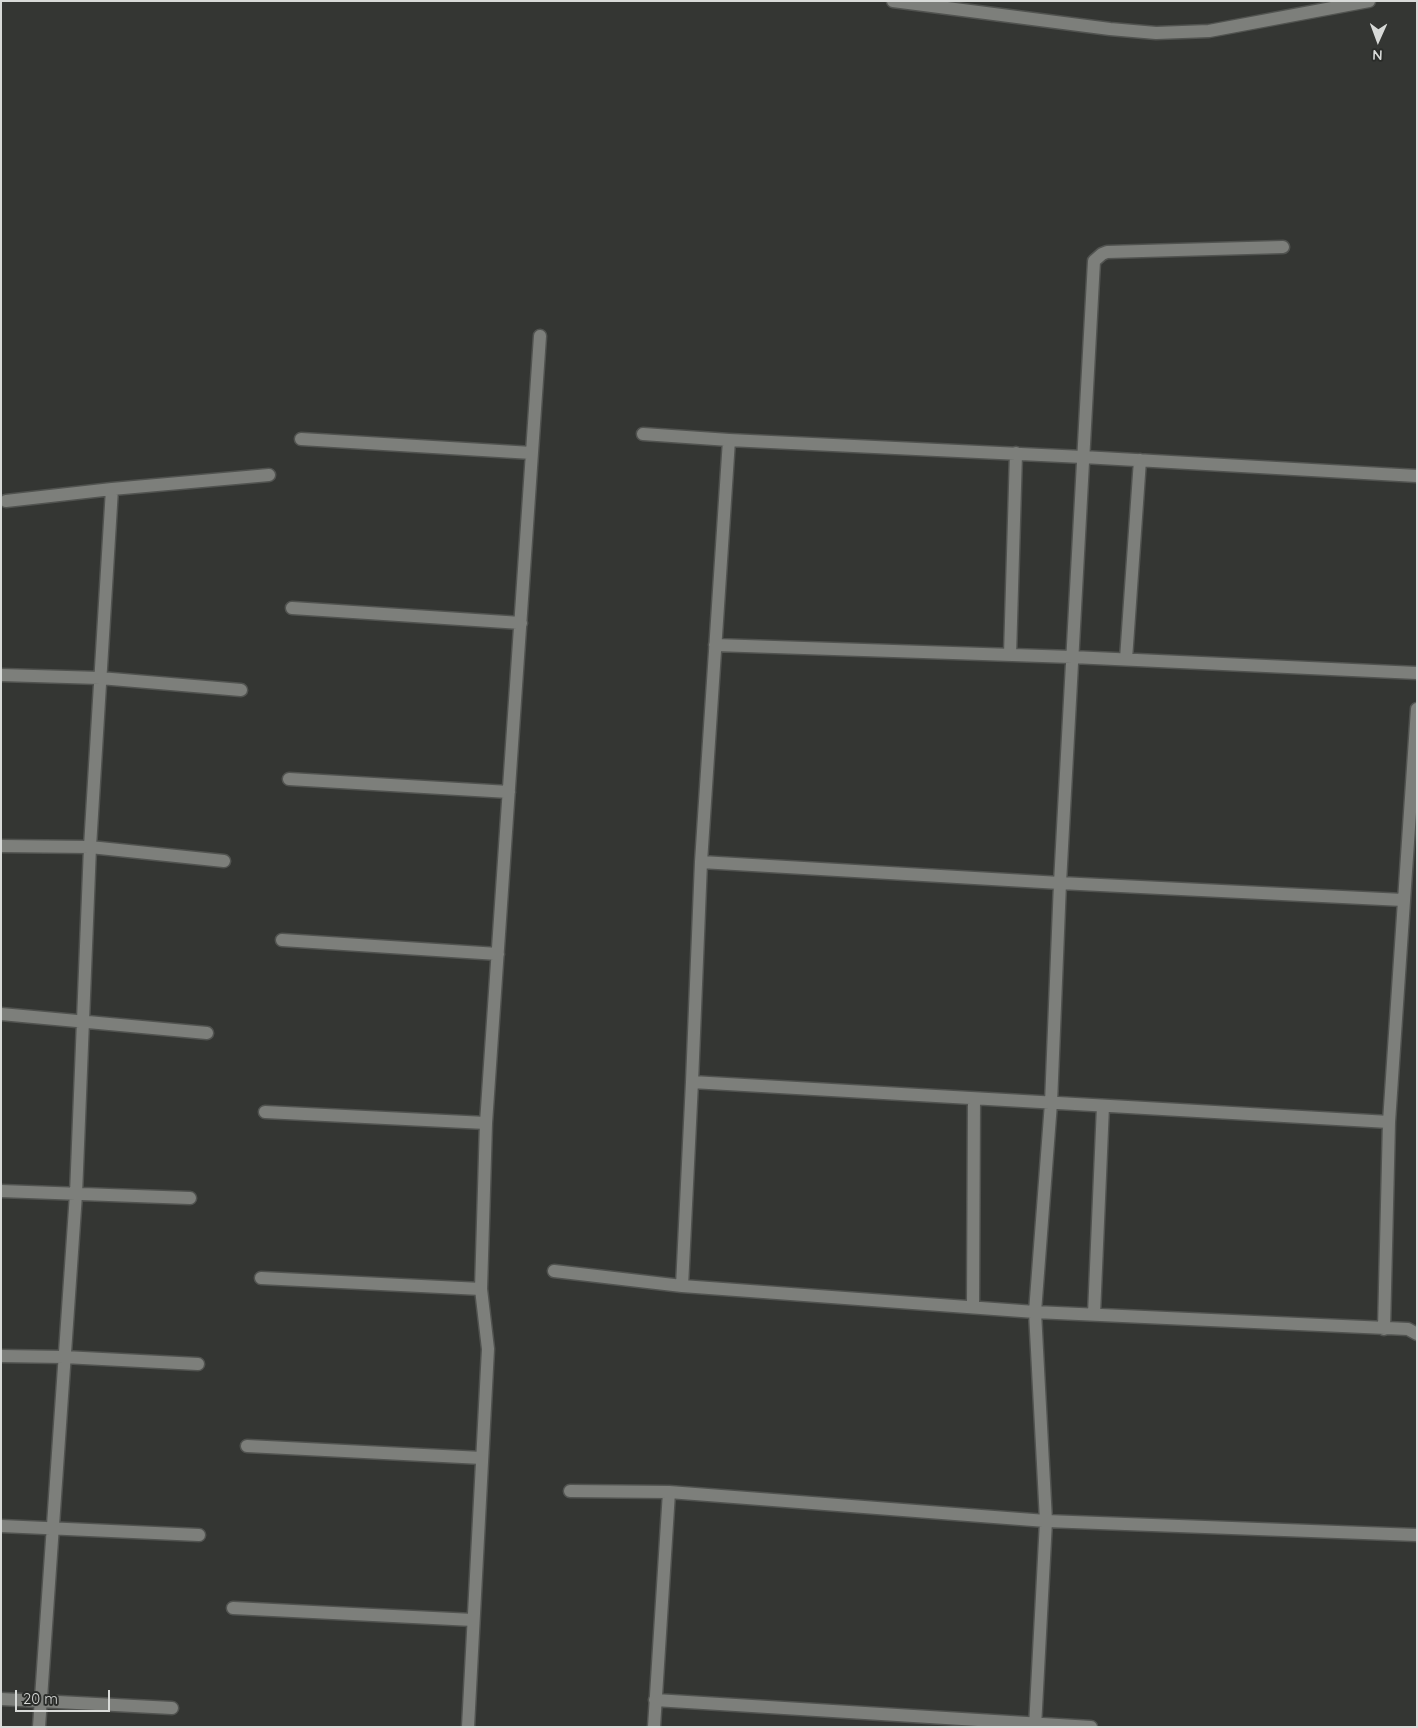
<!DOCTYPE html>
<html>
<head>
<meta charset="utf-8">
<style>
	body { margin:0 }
	#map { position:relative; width:1418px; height:1728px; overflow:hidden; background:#343633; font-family:Quicksand,sans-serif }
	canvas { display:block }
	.frame { position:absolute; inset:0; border:2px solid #d8dad8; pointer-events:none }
	.north { position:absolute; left:1353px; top:15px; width:50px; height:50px; -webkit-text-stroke:4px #2a2c29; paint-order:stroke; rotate:182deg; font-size:14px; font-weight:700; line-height:20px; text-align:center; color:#d8dad8 }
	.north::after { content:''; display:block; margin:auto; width:18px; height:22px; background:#d8dad8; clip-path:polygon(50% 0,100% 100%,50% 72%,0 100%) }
	.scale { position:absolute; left:15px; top:1690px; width:95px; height:22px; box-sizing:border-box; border:2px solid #d8dad8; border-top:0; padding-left:6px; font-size:15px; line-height:18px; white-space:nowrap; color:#d8dad8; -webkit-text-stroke:4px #2a2c29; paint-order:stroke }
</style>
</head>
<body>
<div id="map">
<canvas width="1418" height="1728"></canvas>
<div class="frame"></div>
<div class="north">N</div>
<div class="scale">20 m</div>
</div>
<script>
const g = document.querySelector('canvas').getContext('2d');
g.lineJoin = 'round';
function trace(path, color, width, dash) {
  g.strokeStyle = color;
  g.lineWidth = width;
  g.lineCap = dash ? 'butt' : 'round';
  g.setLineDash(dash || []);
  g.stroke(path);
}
const street = new Path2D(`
	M893,1L1110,29L1156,33L1209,31L1369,1
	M643,434L729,440L1083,457L1417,476
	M301,439L532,453
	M6,501L112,489L269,475
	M292,608L521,623
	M715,645L1072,657L1417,673
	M1010,655L1016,453
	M1126,659L1140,460
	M1,675L100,678L241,690
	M289,779L509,792
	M1,846L90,847L224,861
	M701,862L1060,883L1403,900
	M282,940L498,954
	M1,1014L207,1033
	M692,1082L1389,1122
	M265,1112L486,1123
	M1,1191L190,1198
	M554,1271L682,1286L1035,1312L1408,1329L1417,1334
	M261,1278L481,1289
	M682,1286L692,1082L701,862L729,440
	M973,1307L974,1099
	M1094,1314L1103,1106
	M1384,1329L1389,1122L1417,709
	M1,1356L64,1357L198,1364
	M247,1446L482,1458
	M570,1491L669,1492L1046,1521L1417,1535
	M1,1526L199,1535
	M233,1608L473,1620
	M1,1699L172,1708
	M655,1700L1091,1727
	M39,1727L76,1194L90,847L112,489
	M468,1727L488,1349L481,1289L486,1123L540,336
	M654,1727L669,1492
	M1035,1727L1046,1521L1035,1312L1051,1103L1060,883L1094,261L1102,254L1107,252L1283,247`);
trace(street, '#515350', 15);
trace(street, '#7d7f7b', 12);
</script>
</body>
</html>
